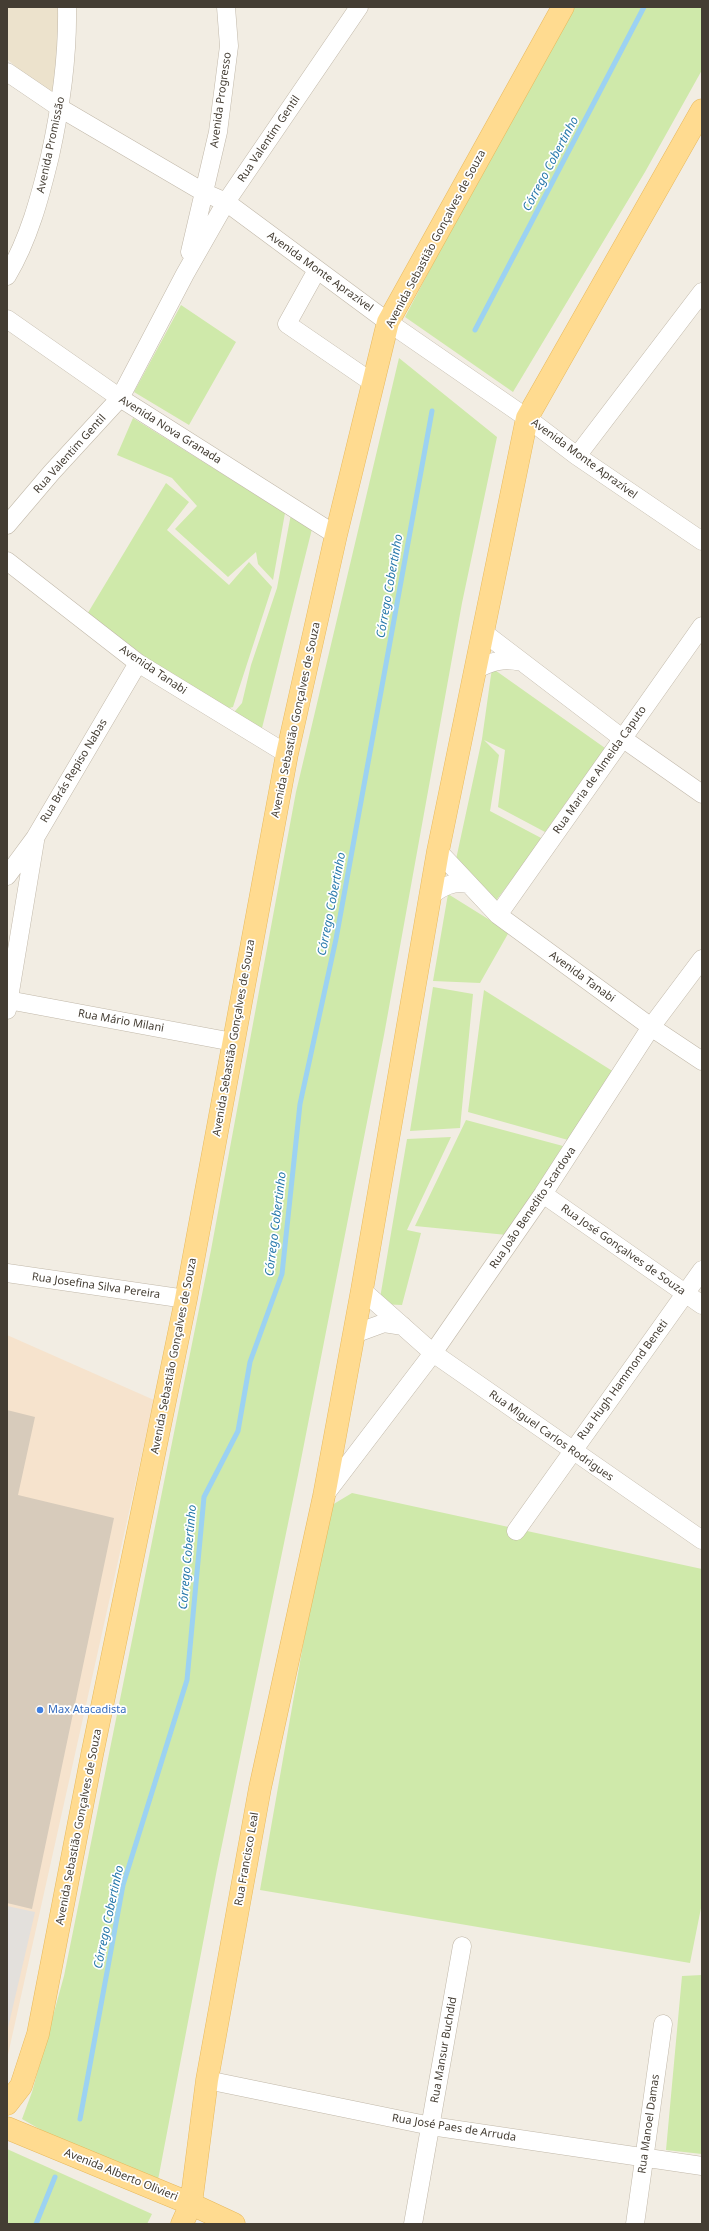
<!DOCTYPE html>
<html>
<head>
<meta charset="utf-8">
<style>
	body { margin:0 }
	#map { position:relative; width:709px; height:2231px; overflow:hidden; background:#f2ede3; font-family:"Noto Sans",sans-serif }
	canvas { display:block }
	.frame { position:absolute; inset:0; border:8px solid #443d33; pointer-events:none }
</style>
</head>
<body>
<div id="map">
<canvas width="709" height="2231"></canvas>
<div class="frame"></div>
</div>
<script>
const g = document.querySelector('canvas').getContext('2d');
g.lineJoin = 'round';
function fill(path, color) {
  g.fillStyle = color;
  g.fill(path, 'evenodd');
}
function trace(path, color, width, dash) {
  g.strokeStyle = color;
  g.lineWidth = width;
  g.lineCap = dash ? 'butt' : 'round';
  g.setLineDash(dash || []);
  g.stroke(path);
}
function label(font, color, halo, rows, align = 'center') {
  g.font = font + ' "Noto Sans",sans-serif';
  g.lineWidth = 3.5;
  g.setLineDash([]);
  g.textBaseline = 'middle';
  g.strokeStyle = halo;
  g.fillStyle = color;
  for (const [text, x, y, turn = 0] of rows) {
    g.save();
    g.translate(x, y);
    g.rotate((+turn || 0) * Math.PI / 180);
    g.textAlign = isNaN(turn) ? turn : align;
    if (halo) g.strokeText(text, 0, 0);
    g.fillText(text, 0, 0);
    g.restore();
  }
}
fill(new Path2D(`
	M7,1335L154,1400L7,2059Z`), '#f6e3cd');
fill(new Path2D(`
	M7,7H61L54,101L7,59Z`), '#ece2cc');
fill(new Path2D(`
	M571,7H702V70L645,172L513,392L405,317L536,67Z
	M181,305L236,342L189,425L134,392Z
	M399,358L497,437L462,603L384,1035L298,1475L217,1869L158,2180L50,2135L22,2119L32,2092L64,1976L211,1250L296,792Z
	M133,418L285,513L273,580L258,564L256,552L228,577L175,529L197,506L172,478L117,455Z
	M166,483L189,502L167,530L229,585L249,562L272,587L233,707L225,709L83,621Z
	M291,514L313,525L260,736L230,717L242,703L251,665L277,588Z
	M492,668L605,748L545,832L498,807L505,750L484,740L499,755L490,811L543,839L494,903L455,864L482,739Z
	M448,894L509,932L480,983L433,981Z
	M433,987L473,994L460,1128L410,1131Z
	M484,990L614,1072L568,1140L468,1112Z
	M466,1120L563,1146L507,1235L415,1226Z
	M451,1137L407,1230L421,1233L402,1305L379,1304L407,1139Z
	M352,1493L702,1569V1903L690,1963L260,1890L327,1508Z
	M702,1975V2154L666,2150L682,1976Z
	M7,2149L152,2214L147,2224H7Z`), '#cfe9aa');
fill(new Path2D(`
	M7,1906L35,1912L7,2032Z`), '#e3e0dc');
trace(new Path2D(`
	M475,330L644,7
	M80,2119L123,1885L187,1680L204,1497L238,1431L250,1362L282,1274L300,1104L336,939L432,411
	M36,2224L55,2177`), '#9cd2f2', 5);
fill(new Path2D(`
	M7,1410L35,1417L18,1495L114,1518L32,1909L7,1903Z`), '#d7cbbb');
const minor = new Path2D(`
	M7,72L60,108L205,193L226,202L388,322L527,418L577,456L702,541
	M190,252L218,132L229,46L226,7
	M317,270L287,324L373,383
	M7,276C29,239 40,197 50,156C61,106 68,58 67,7
	M7,319L120,398L336,535
	M577,456L702,292
	M7,525L52,472L120,398L185,274L226,202L359,7
	M7,561L138,663L287,754
	M483,632L622,738L702,794
	M475,670C492,661 503,658 522,662
	M438,851L498,915L651,1027L702,1061
	M7,876L35,838L138,663
	M430,896C443,886 453,881 469,884
	M498,915L702,626
	M8,1000L233,1042
	M7,1010L35,841
	M543,1194L702,1305
	M7,1273L186,1299
	M362,1290L433,1353L702,1540
	M354,1334L384,1323L403,1326
	M324,1496L433,1353L543,1194L651,1027L702,959
	M516,1531L702,1270
	M207,2080L431,2126L702,2166
	M413,2224L462,1946
	M635,2224L663,2024`);
const major = new Path2D(`
	M7,2104L21,2086L38,2034L92,1755L186,1299L287,754L336,535L388,322L563,7
	M7,2128L191,2204L234,2224
	M182,2224L191,2204L207,2080L260,1788L324,1496L362,1290L438,851L527,418L702,110`);
trace(minor, '#c1b8a9', 19);
trace(major, '#e8b95c', 23);
trace(minor, '#fff', 18);
trace(major, '#ffdb90', 22);
for (const [x, y, r, color] of [
	[40,1710,4,"#3f7fe0"]
]) {
  const dot = new Path2D();
  dot.arc(x, y, r, 0, 2 * Math.PI);
  g.fillStyle = color;
  g.fill(dot);
  trace(dot, '#fff', 1.5);
}
label('11px', '#443d33', '#fff', [
	["Avenida Progresso",221,100,-82],
	["Rua Valentim Gentil",269,139,-56],
	["Avenida Promissão",51,145,-78],
	["Avenida Sebastião Gonçalves de Souza",436,239,-62],
	["Avenida Monte Aprazível",320,272,36],
	["Avenida Nova Granada",170,430,32],
	["Rua Valentim Gentil",70,454,-48],
	["Avenida Monte Aprazível",584,459,36],
	["Avenida Tanabi",153,670,34],
	["Avenida Sebastião Gonçalves de Souza",296,720,-78],
	["Rua Maria de Almeida Caputo",600,770,-55],
	["Rua Brás Repiso Nabas",74,771,-59],
	["Avenida Tanabi",582,977,36],
	["Rua Mário Milani",121,1021,10],
	["Avenida Sebastião Gonçalves de Souza",234,1038,-80],
	["Rua João Benedito Scardova",533,1208,-56],
	["Rua José Gonçalves de Souza",623,1250,35],
	["Rua Josefina Silva Pereira",96,1286,8],
	["Avenida Sebastião Gonçalves de Souza",174,1356,-79],
	["Rua Hugh Hammond Beneti",623,1380,-54],
	["Rua Miguel Carlos Rodrigues",551,1436,35],
	["Avenida Sebastião Gonçalves de Souza",79,1827,-79],
	["Rua Francisco Leal",247,1859,-80],
	["Rua Mansur Buchdid",444,2050,-80],
	["Rua Manoel Damas",649,2124,-82],
	["Rua José Paes de Arruda",454,2128,9],
	["Avenida Alberto Olivieri",121,2175,22]
]);
label('11px', '#366cbe', '#fff', [
	["Max Atacadista",48,1710]
], 'left');
label('italic 12px', '#2879ab', '#fff', [
	["Córrego Cobertinho",551,164,-62],
	["Córrego Cobertinho",390,586,-80],
	["Córrego Cobertinho",332,904,-79],
	["Córrego Cobertinho",276,1224,-83],
	["Córrego Cobertinho",188,1557,-85],
	["Córrego Cobertinho",109,1917,-78]
]);
</script>
</body>
</html>
